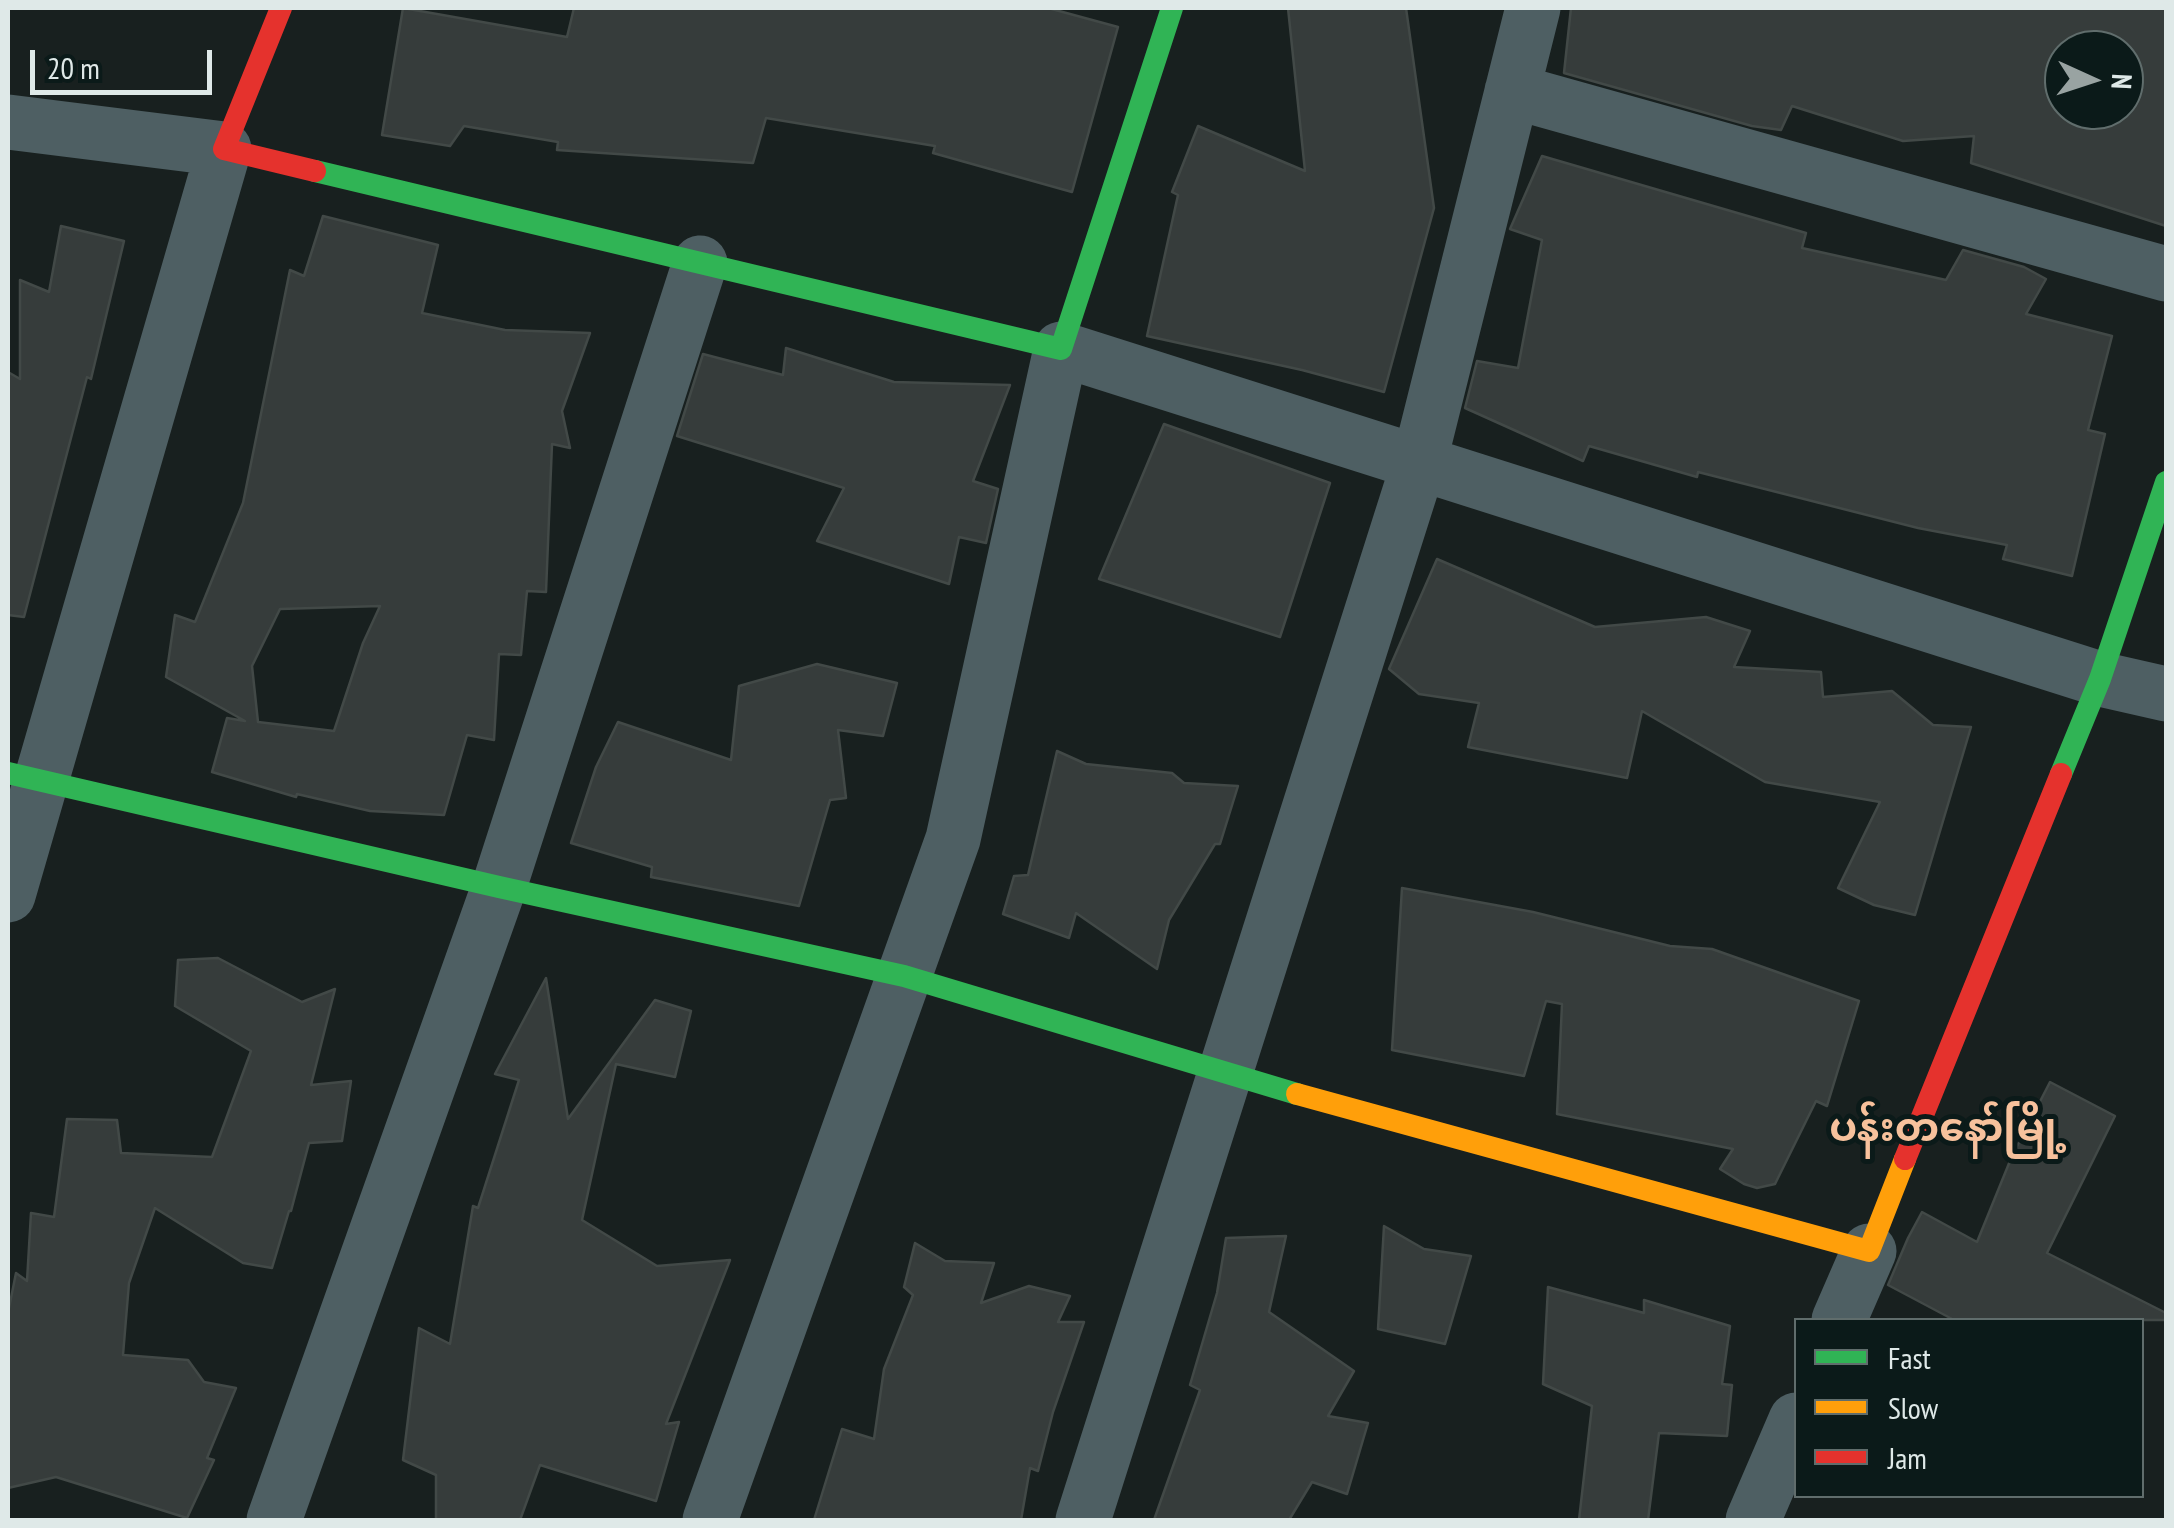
<!DOCTYPE html>
<html>
<head>
<meta charset="utf-8">
<style>
	body { margin:0 }
	#map { position:relative; width:2174px; height:1528px; overflow:hidden; background:#18201f; font-family:"PT Sans Narrow",sans-serif }
	canvas { display:block }
	.frame { position:absolute; inset:0; border:10px solid #dfe9e8; pointer-events:none }
	.legend { position:absolute; left:1794px; top:1318px; width:350px; height:180px; box-sizing:border-box; background:#0b1a19; border:2px solid #606d6c; margin:0; padding:12px 18px; list-style:none; font-size:30px; color:#dfe9e8 }
	.legend li { display:flex; align-items:center; gap:20px; height:50px }
	.legend b { width:50px; border:2px solid #606d6c }
	.north { position:absolute; left:2044px; top:30px; width:100px; height:100px; box-sizing:border-box; background:#0b1a19; border:2px solid #606d6c; border-radius:50%; rotate:93deg; font-size:28px; font-weight:700; line-height:40px; text-align:center; color:#dfe9e8 }
	.north::after { content:''; display:block; margin:auto; width:35px; height:45px; background:#99a3a2; clip-path:polygon(50% 0,100% 100%,50% 72%,0 100%) }
	.scale { position:absolute; left:30px; top:50px; width:182px; height:45px; box-sizing:border-box; border:5px solid #dfe9e8; border-top:0; padding-left:12px; font-size:30px; line-height:35px; white-space:nowrap; color:#dfe9e8; -webkit-text-stroke:8px #0b1a19; paint-order:stroke }
</style>
</head>
<body>
<div id="map">
<canvas width="2174" height="1528"></canvas>
<div class="frame"></div>
<ul class="legend">
<li><b style="height:12px;background:#30b455"></b>Fast</li>
<li><b style="height:12px;background:#ff9f0a"></b>Slow</li>
<li><b style="height:12px;background:#e5322d"></b>Jam</li>
</ul>
<div class="north">N</div>
<div class="scale">20 m</div>
</div>
<script>
const g = document.querySelector('canvas').getContext('2d');
g.lineJoin = 'round';
function fill(path, color) {
  g.fillStyle = color;
  g.fill(path, 'evenodd');
}
function trace(path, color, width, dash) {
  g.strokeStyle = color;
  g.lineWidth = width;
  g.lineCap = dash ? 'butt' : 'round';
  g.setLineDash(dash || []);
  g.stroke(path);
}
function label(font, color, halo, rows, align = 'center') {
  g.font = font + ' "PT Sans Narrow","Noto Sans Myanmar",sans-serif';
  g.lineWidth = 10;
  g.setLineDash([]);
  g.textBaseline = 'middle';
  g.strokeStyle = halo;
  g.fillStyle = color;
  for (const [text, x, y, turn = 0] of rows) {
    g.save();
    g.translate(x, y);
    g.rotate((+turn || 0) * Math.PI / 180);
    g.textAlign = isNaN(turn) ? turn : align;
    if (halo) g.strokeText(text, 0, 0);
    g.fillText(text, 0, 0);
    g.restore();
  }
}
const building = new Path2D(`
	M403,8L567,37L574,8H1048L1118,27L1072,192L933,153L935,146L766,118L753,163L557,150L558,142L464,126L450,146L382,135Z
	M1288,8H1406L1434,208L1384,392L1302,370L1147,336L1178,195L1172,192L1198,126L1305,171Z
	M1571,8H2166V226L1971,163L1974,136L1903,141L1792,106L1781,130L1752,126L1564,73ZM2064,50H2124V110H2064Z
	M1542,156L1806,233L1802,248L1946,280L1963,250L2024,267L2046,279L2026,314L2112,336L2088,430L2105,434L2072,576L2003,559L2007,545L1918,528L1698,472L1697,477L1589,446L1583,461L1465,408L1477,361L1518,368L1542,240L1510,229Z
	M323,216L438,245L422,313L505,330L590,333L562,411L570,448L552,444L546,592L527,591L521,655L499,654L494,740L467,735L444,815L370,811L297,794L296,797L212,772L227,718L245,721L166,677L175,615L195,622L243,503L290,270L304,276ZM380,606L363,643L334,731L258,722L252,666L280,609Z
	M61,226L124,241L91,379L87,377L24,617L8,615V372L20,379V280L49,292Z
	M786,348L894,382L1010,385L973,481L998,489L986,543L959,537L949,584L817,541L844,488L677,436L703,354L783,375Z
	M1164,424L1330,483L1280,637L1099,579Z
	M1437,559L1595,627L1706,617L1750,631L1734,667L1821,672L1823,697L1892,691L1933,725L1971,727L1915,915L1874,905L1838,888L1880,802L1765,782L1642,711L1627,778L1468,747L1479,703L1419,694L1389,669Z
	M817,664L897,683L883,736L838,730L846,798L830,800L799,906L651,877L652,867L571,843L596,767L618,722L731,760L739,686Z
	M1057,751L1086,764L1172,773L1184,783L1238,786L1220,844H1215L1169,920L1157,969L1076,913L1069,938L1003,914L1014,876L1028,875Z
	M1402,888L1533,912L1670,946L1712,949L1859,1001L1827,1106L1816,1101L1775,1184L1757,1188L1744,1184L1720,1169L1733,1149L1557,1114L1562,1004L1546,1001L1524,1076L1392,1050Z
	M218,958L302,1002L335,989L311,1085L351,1081L342,1141L309,1143L291,1211H289L272,1268L243,1263L155,1208L129,1283L123,1355L188,1360L204,1382L236,1388L207,1458L214,1460L187,1518L56,1477L8,1488V1313L16,1273L27,1281L31,1213L54,1217L67,1119L117,1120L121,1153L212,1157L251,1051L175,1006L178,960Z
	M546,978L568,1119L655,1000L691,1011L675,1077L616,1064L582,1220L657,1266L730,1260L666,1424L679,1422L656,1501L540,1465L520,1520H436V1475L403,1460L419,1328L450,1344L473,1206L478,1208L519,1080L495,1074Z
	M2050,1082L2115,1116L2047,1253L2166,1313V1320H1954L1888,1285L1908,1238L1922,1212L1977,1242L2012,1156Z
	M1384,1226L1424,1249L1471,1256L1445,1344L1378,1329Z
	M1286,1236L1269,1312L1354,1371L1328,1416L1368,1423L1347,1494L1312,1482L1289,1520H1154L1200,1390L1190,1385L1217,1293L1226,1238Z
	M915,1243L945,1261L994,1263L981,1303L1029,1286L1070,1296L1058,1322H1084L1053,1412L1038,1471L1030,1468L1021,1520H814L842,1429L874,1439L884,1369L913,1295L904,1287Z
	M1548,1287L1644,1313V1300L1730,1326L1722,1384L1732,1385L1727,1436L1659,1433L1648,1520H1579L1592,1406L1543,1384Z`);
fill(building, '#363c3b');
trace(building, '#424947', 2.5);
trace(new Path2D(`
	M1512,91L2166,274
	M8,122L224,149L8,895
	M1839,1320L1869,1251
	M274,1520L499,887L700,263
	M710,1520L953,839L1061,349L2100,679L2166,694
	M1083,1520L1419,463L1533,8
	M1753,1520L1796,1420`), '#4e5f63', 55);
trace(new Path2D(`
	M315,171L1061,349L1172,8
	M8,773L499,887L904,976L1297,1094
	M2061,774L2100,679L2166,482`), '#30b455', 22);
trace(new Path2D(`
	M1297,1094L1869,1251L1905,1159`), '#ff9f0a', 22);
trace(new Path2D(`
	M281,8L224,149L315,171
	M1905,1159L2061,774`), '#e5322d', 22);
label('bold 40px', '#f7c19c', '#0b1a19', [
	["ပန်းတနော်မြို့",1948,1130]
]);
</script>
</body>
</html>
